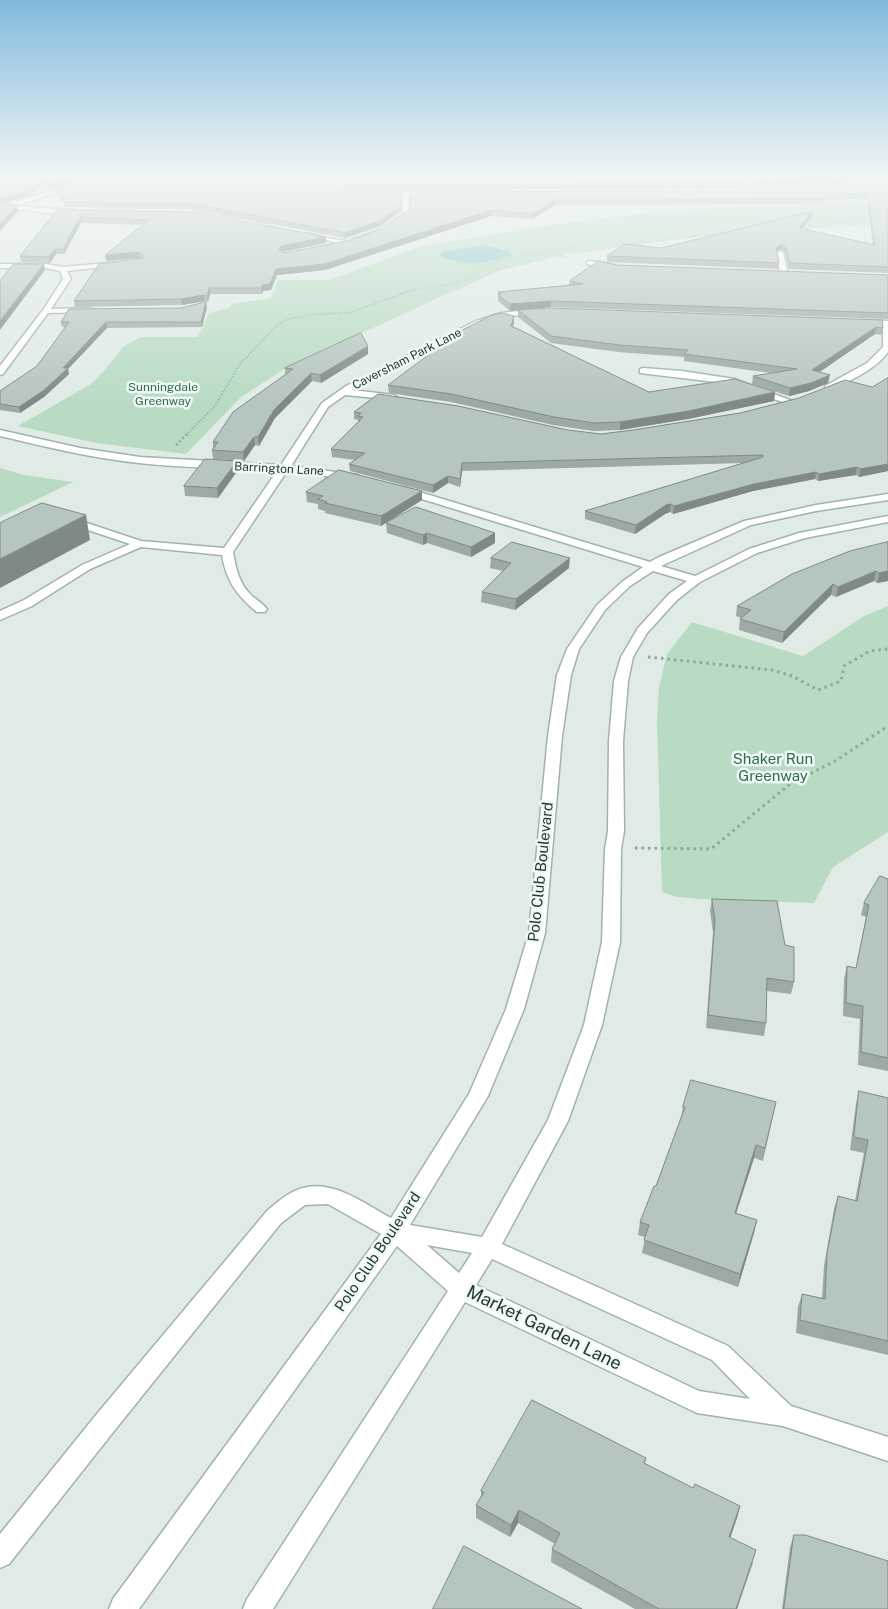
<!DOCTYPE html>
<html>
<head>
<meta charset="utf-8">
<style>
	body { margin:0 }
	canvas { display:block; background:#e0ebe6 }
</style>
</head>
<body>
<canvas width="888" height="1609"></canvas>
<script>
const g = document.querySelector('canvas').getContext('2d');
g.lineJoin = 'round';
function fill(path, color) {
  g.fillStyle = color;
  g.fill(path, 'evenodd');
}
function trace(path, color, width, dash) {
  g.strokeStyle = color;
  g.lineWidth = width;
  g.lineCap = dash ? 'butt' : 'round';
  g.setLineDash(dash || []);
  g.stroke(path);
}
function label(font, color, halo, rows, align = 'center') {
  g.font = font + ' "Public Sans",sans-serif';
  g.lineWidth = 5;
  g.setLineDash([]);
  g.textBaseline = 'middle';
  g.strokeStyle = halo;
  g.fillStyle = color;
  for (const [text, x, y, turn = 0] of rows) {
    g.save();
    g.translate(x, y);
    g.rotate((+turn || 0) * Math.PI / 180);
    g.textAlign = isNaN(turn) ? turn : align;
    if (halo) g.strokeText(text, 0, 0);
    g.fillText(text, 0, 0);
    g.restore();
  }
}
fill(new Path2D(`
	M888,201V224L748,232L677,239L564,255L567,258L555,257L498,271L289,366L241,397L186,454L96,443L18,426L91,384L104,371L123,347L140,337H198L209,313L230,307L232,304L271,298L278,280H329L419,247L544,226L638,214L725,207Z
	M0,468L24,475L73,482L0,517Z
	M888,606V832L833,867L814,903L699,899L677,897L662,892L657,721L659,687L667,654L692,622L803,656L864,616Z`), '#b9dbc3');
fill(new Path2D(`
	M484,245L508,251L512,255C484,265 468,265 440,257L442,252Z`), '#88c2cf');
const minor = new Path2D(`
	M83,177H89L78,186L15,206L76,210L78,213H44L1,206L74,184Z
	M432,191L434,194L409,195L408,214C388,235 360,240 333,247L330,245L335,242L304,235L307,233C318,235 331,240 342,240C360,240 390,225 403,213V195L382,196L380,193Z
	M192,211L270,225L273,227L270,229L190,214Z
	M780,251L783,253L788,273L784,275L780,273L777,253Z
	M589,261L614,265L617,267L614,269L587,264V262Z
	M118,262L121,264L120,265L67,271L71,279L51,309L89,308L93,310L89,312L48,313L3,374L0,375V366L43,310L63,279L60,271L46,268H0V264H46L63,267Z
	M537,309H540V313L502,317L482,325L352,390L394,395L398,398L397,400L345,395L328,407L291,466L358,475L359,477L354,480L287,471L233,552C236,569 239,584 252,596C257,600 263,604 267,609L265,612H257C237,596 226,580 222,555L141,547L90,569L32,606L0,620V611L24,600L82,565L130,544L64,522L63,520L64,518H72L141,541L224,548L277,471C231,468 185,468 139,463C92,458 46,447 0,436V430L80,448L140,457L281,465L322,403L346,386L476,321L501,313Z
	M859,320L888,321V352C875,370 851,380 831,390H825V386L867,363L883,347V325L862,324H859Z
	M643,368L682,371L734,379L795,402L794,404H788L732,384L640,373V369Z
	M403,487L650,562L659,557L744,521L816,505L888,494V500L816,511L751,525L661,566L695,576L749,549L799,533L888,516V522L805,538L757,553L700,582L677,600L647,633L633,657L628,681L623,741L624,831L621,849L620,942L602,1025L568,1121L502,1244L728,1346L791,1406L888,1437V1461L783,1426L697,1413L465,1302L273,1609H243L247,1599L448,1291L397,1246L139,1609H109L113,1599L381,1234L328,1204L305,1205L281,1223L114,1431L9,1564L0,1568V1534L96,1415L267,1211C275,1204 285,1195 295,1191C328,1175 363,1203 391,1218L469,1094L506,1009L529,933L548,736L557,675L567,649L597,605L622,582L643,567L399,492L398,490L399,488ZM653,571L687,581L669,594L638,628L621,657L614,681L609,741L608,831L605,849L602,942L584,1025L548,1120L482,1237L410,1225L488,1096L524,1009L545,933L562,736L571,675L579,649L605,610L630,586ZM427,1245L472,1253L459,1273ZM492,1259L712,1360L750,1399L699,1391L476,1285Z`);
trace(minor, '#a3b2ad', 3);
trace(new Path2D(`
	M800,227L871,220
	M414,290C430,284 476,287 480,267L512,257L550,252L587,243L607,241L642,243L729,232`), '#81aea1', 1, [1, 2]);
trace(new Path2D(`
	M186,435L216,405L239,365L277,325L288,319L315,314L349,313L417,288`), '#81aea1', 2, [1, 2]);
trace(new Path2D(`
	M176,445L187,434`), '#81aea1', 2.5, [2, 2.5]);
trace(new Path2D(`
	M648,657L772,670L792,676L818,690L841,681L844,666L870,651L888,649
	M635,848L711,849L790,784L835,761L888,726`), '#81aea1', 3, [2.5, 4]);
fill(minor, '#fff');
fill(new Path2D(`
	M37,177H80L73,182L49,189L43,184L33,194L4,203L17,205L18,211L0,231V186Z
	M888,177V182L731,188L345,190L344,191L401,192V211L380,226L345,238L194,209L64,207V202L56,195L55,190L78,183Z
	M888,184V273L789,269L785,253L781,249L777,252L779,263L778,269L607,262V256L661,248L812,216L802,229L873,245L867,199L824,200L821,204L555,205L532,219L491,216L325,270L277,275L271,290L263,291L262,294H210L208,302L205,301L182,305L75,307L74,301L138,258L106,261L105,255L143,225L81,223L64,254H56L50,263L21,262L20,256L57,210L326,237V243L282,252L284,253L351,240L384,228L410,209L411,192L732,191Z
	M617,265L888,275V319L551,307L510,311L498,301V292L569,285L570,281Z
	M206,302L207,307L202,327L107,328L68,369L69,374L44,397L20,413L0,410V391L37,366L65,327H62L61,322L181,308Z
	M518,310L882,320L883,328L882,335L875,334L819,372L828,383L809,391L789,396L752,384L753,376L771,373L684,361V357L618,352L551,343L518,317Z
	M514,316L513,326L649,392H775L774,401L688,419L620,430L593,431L553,425L451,402L389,393L388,385Z
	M368,354L321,383L312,381L275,418L259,446L255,445L244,461L213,459L212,450L213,448V442L285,375V368Z
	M888,378V471L859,477L856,475L818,481L815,479L753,491L673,514L670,512L665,514L635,534L585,519V511L743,463L462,471L460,487L448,483L433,493L350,471L349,464L355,460L332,457L331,449L358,422V420L354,419V412L601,434L633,430L740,413L872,387Z
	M238,470L218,498L185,496L184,486Z
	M306,492L422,500L381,526L325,513V511L318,509V504L307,502Z
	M386,523L495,533V543L471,557L427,543L423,545L387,533Z
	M888,542V581L877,583L874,581L836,597L831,595L782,643L739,630L740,619L741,618L736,616L737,606Z
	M491,558L569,568L515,610L481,602L482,592L503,571L490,568Z
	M888,879V1071L858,1065L860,1019L843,1016L844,979L847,966L856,968L866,917L861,915L864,903Z
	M712,899L794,982L791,994L767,991L766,1023L764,1036L706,1028L713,932L710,911Z
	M859,1091L888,1098V1355L796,1333L798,1307L802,1294L822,1298L824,1266L834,1209L838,1196L855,1201L864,1153L850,1150L856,1104Z
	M776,1102L763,1161L754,1158L736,1213L757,1220L754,1233L738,1287L642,1253L645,1237L638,1235L640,1222L656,1186L681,1118L683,1107Z
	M646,1458L645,1464L693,1488L740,1506L737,1518L730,1538L753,1563L737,1609H635L551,1562L552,1549L555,1544L518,1523L510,1537L476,1518V1505L481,1496V1491Z
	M794,1535L888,1609H782L790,1547Z`), '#9ca9a4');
fill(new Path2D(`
	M73,177H80L73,182L49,189V184Z
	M42,179L43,184L33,194L0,204V199Z
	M825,195L824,200L821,204L822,199Z
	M555,200V205L532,219V214Z
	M17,205L18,211L0,231V225Z
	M401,206V211L380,226L345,238V233Z
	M491,210V216L325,270L277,275L271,290L263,291L262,294L261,288L263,285L276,269Z
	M813,211L812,216L798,233L799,228Z
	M80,217L81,223L64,254L63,249Z
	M326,237V243L282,252L279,249L281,246Z
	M782,244L781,249L775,253L776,248Z
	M55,249L56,254L50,263L49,257Z
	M139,252L140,258L106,261L105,255Z
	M44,264L45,270L0,330V321Z
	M209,288L210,294L208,302L207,296Z
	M204,295L205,301L182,305L181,299Z
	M551,301V307L510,311V304Z
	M206,302L207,307L202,327L201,322Z
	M514,316V323L511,333V326Z
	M106,322L107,328L68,369L69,374L44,397L20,413L19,407L63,368Z
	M876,327L875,334L811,378L812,370Z
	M368,346V354L321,383L320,375Z
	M311,373L312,381L275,418L259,446L258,437L274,410Z
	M830,375L828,383L809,391L789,396L790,388Z
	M775,392L774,401L688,419L620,430V422Z
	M254,437L255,445L244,461L243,452Z
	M237,461L238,470L218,498L217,488Z
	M462,463V471L460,487V479Z
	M888,464V471L859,477L860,469Z
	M857,467L856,475L818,481L819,474Z
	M816,472L815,479L753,491L673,514L674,506L754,484Z
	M448,476V483L433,493V485Z
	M422,491V500L381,526V516Z
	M671,504L670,512L665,514L635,534L636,525L666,505Z
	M86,515L90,540L0,588V559Z
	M427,533V543L423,545V535Z
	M495,533V543L471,557V547Z
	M570,558L569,568L515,610L516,599Z
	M876,571L874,581L836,597L838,587Z
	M888,571V581L877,583L879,573Z
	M833,584L831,595L782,643L784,632Z
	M756,1145L754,1158L732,1226L735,1213Z
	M757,1220L754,1233L738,1287L740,1274Z
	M740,1506L737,1518L726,1550L729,1537Z
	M519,1510L518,1523L510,1537L511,1525Z
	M756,1550L737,1609H736Z`), '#7f8a86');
const building = new Path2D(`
	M37,177H73L49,184L42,179L32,189L0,199V186Z
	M85,177H884L732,183L345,185L342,191L401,192V206L380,221L345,233L194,204L63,202L66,199L55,190L78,183Z
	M888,184V267L789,263L786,247L782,244L776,248L779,263L607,256L625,244L661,248L813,211L799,228L875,245L867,193L825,195L822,199L555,200L532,214L491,210L325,264L276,269L270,284L263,285L261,288H209L207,296L204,295L181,299L74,301L99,264L144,258L143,255L139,252L105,255L149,220L80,217L63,249H55L49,257L20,256L57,210L193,212L326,237L281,246L279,249L284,253L351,240L384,228L410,209L411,192L732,191Z
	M0,203L17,205L0,225Z
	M599,261L617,265L888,275V313L551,301L510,304L498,295L501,294L498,292L583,284L570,281Z
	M14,264H44L0,321V281Z
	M206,302L201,322H106L63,368H68L43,391L19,407L0,404V391L37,366L69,322H61L69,309L181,308Z
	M551,308L882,320L883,328L876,327L812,370L830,375L811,383L790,388L753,376L797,369L684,354L688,350L619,345L551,336L518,310Z
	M502,313L514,316L511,326L649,392L735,379L775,392L689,411L620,422L594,423L554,417L451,394L388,385L462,330L492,315Z
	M361,333L368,346L320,375L311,373L274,410L258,437H254L243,452L212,450L218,442H213L233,412L293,369L285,368Z
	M888,378V464L860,469L857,467L819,474L816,472L754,484L674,506L671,504L666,505L636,525L585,511L763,457V455L462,463L460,479L448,476L433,485L349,464L365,453L331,449L363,417L358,416L361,413L354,412L378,394L458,406L568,430L601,434L633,430L740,413L799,398L845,380L872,387Z
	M205,459L237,461L217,488L184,486Z
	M339,470L422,491L381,516L325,503L327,502L318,499L323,496L306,492Z
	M42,503L86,515L0,559V523Z
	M416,507L495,533L471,547L427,533L423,535L386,523Z
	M512,542L570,558L516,599L482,592L511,563L491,558Z
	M888,542V571L879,573L876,571L838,587L833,584L784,632L740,619L751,610L737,606L792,574L850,551Z
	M880,876L888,879V1058L861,1052L863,1006L846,1003L847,966L856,968L869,905L864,903Z
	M712,899L777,901L785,945L794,947V982L767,978L766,1023L708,1015L715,920Z
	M691,1080L776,1102L765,1148L756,1145L735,1213L757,1220L740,1274L644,1240L649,1225L640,1222L654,1186H656L685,1107H683Z
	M859,1091L888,1098V1341L800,1320L802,1294L825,1299L827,1253L838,1196L857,1201L868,1140L854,1137Z
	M532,1400L646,1458L644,1463L693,1488L695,1484L740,1506L729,1537L756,1550L736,1609H659L552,1549L560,1533L519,1510L511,1525L476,1505L484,1492L481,1491Z
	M794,1535H805L888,1561V1609H784Z
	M464,1546L582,1609H433Z`);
fill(building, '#b5c5bf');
trace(building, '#7f8a86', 1);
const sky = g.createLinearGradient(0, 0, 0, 402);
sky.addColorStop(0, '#81bade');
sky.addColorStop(0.44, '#f1f6f4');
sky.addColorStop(1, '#f1f6f400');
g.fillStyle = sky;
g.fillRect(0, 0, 888, 402);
label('12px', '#213a34', '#f0f7f4', [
	["Caversham Park Lane",407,359,-27],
	["Barrington Lane",279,469,3]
]);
label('12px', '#2c7048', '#f0f7f4', [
	["Sunningdale",163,387],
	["Greenway",163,401]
]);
label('15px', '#2c7048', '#f0f7f4', [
	["Shaker Run",773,759],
	["Greenway",773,776]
]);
label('15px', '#213a34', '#f0f7f4', [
	["Polo Club Boulevard",541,872,-84],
	["Polo Club Boulevard",378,1252,-56]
]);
label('18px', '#213a34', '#f0f7f4', [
	["Market Garden Lane",544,1328,26]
]);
</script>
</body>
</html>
